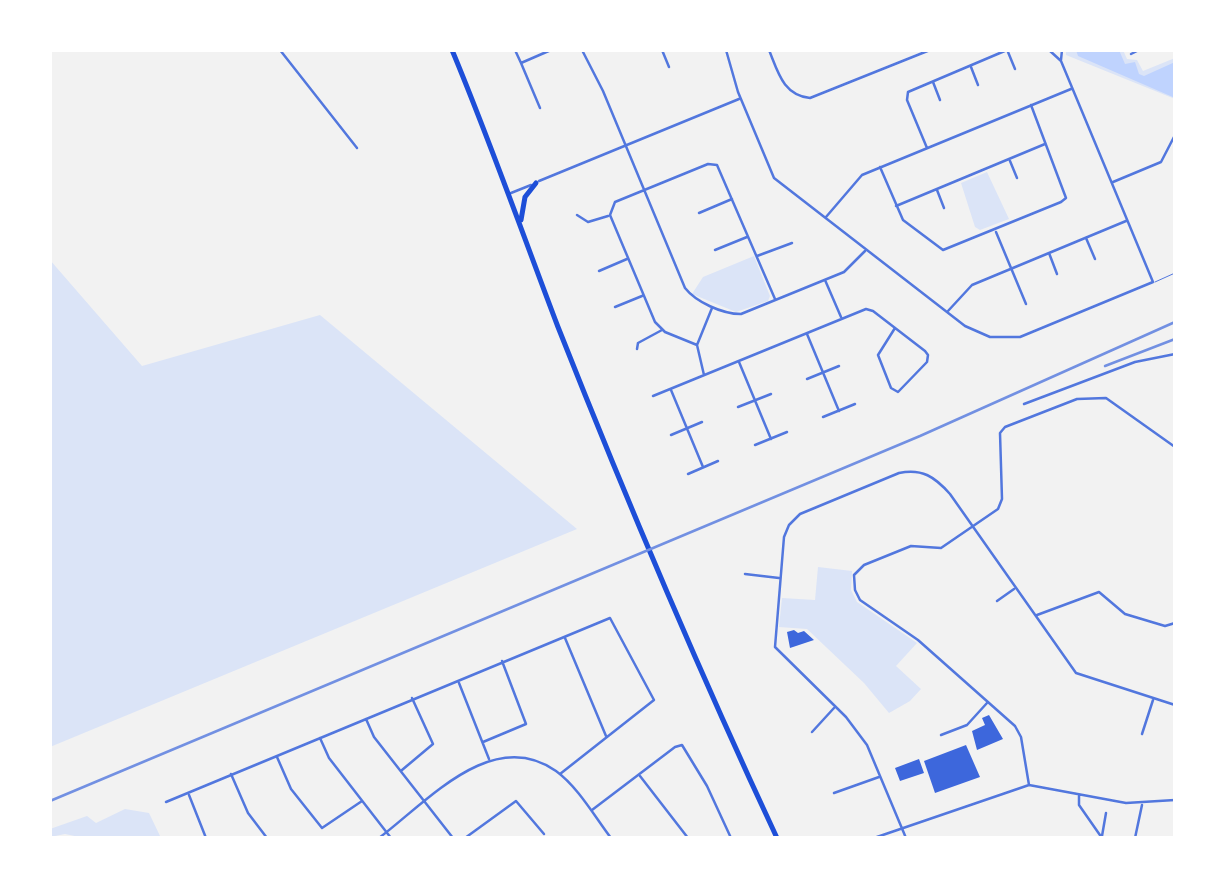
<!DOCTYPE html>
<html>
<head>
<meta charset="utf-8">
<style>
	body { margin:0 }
	#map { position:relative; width:1225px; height:888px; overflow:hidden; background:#f2f2f2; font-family:Commissioner,sans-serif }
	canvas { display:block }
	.frame { position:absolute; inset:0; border:52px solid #fff; pointer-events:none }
</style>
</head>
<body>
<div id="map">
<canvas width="1225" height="888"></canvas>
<div class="frame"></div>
</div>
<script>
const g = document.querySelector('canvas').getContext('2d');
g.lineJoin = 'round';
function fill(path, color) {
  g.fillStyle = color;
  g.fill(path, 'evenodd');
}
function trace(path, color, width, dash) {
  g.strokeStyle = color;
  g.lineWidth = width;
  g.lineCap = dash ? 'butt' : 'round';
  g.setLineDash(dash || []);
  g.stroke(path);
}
fill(new Path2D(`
	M1066,50H1123L1127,59L1137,60L1143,71L1175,58V99L1066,55Z
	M987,172L1009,219L980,230L975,227L961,183Z
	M754,256L770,296L768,301L736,312L692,294L703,277Z
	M50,260L142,366L320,315L577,529L50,747Z
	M818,567L852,571L851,590L857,602L917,643L896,666L921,689L910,701L889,713L864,683L807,629L779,627L782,598L815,600Z
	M125,809L149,813L161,838H84L65,834L50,837V829L87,816L96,823Z`), '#dbe4f7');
fill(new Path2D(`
	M1076,50H1119L1125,64L1135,62L1139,74L1144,76L1175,62V98L1078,56Z`), '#bfd3fe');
fill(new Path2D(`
	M794,630L798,633L804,631L814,640L790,648L787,632Z
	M989,715L1003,739L977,750L972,731L985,725L982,718Z
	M966,745L980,777L935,793L924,761Z
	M919,759L924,773L900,781L895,768Z`), '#3d67dc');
trace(new Path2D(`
	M1155,282L1175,273`), '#5277de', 1);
trace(new Path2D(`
	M280,50L357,148
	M515,50L521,63L551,50
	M582,50L603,91L685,288C696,302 722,314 741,314L844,272L865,251
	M662,50L669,67
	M726,50L738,92L774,178L965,326L990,337H1020L1153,282L1061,61L1049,50
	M769,50C778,72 783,95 810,98L930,50
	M1008,52L1015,69
	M1131,54L1139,50
	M1061,60L1062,50
	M521,63L540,108
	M971,67L978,85
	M933,82L940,100
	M927,148L907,100L908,92L1007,50
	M1010,161L1017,178
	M880,167L903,220L943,250L1061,202L1066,198L1031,105
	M539,181L739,99
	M1113,182L1161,162L1175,135
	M937,190L944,208
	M511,193L531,185
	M896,206L1045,144
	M699,213L732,199
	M577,215L588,222L608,216
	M826,217L862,175L1071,89
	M996,232L1026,304
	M1086,238L1095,259
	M715,250L747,237
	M1049,253L1057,274
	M757,256L792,243
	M599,271L627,259
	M825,280L841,317
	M615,307L642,296
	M948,311L972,285L1126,221
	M807,334L839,411
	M697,345L665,332L655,322L610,215L615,202L708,164L717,165L775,299
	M637,349L638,343L662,330
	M739,362L771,439
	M704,375L697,345L712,308
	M807,379L839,366
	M671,390L703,467
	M653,396L866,309L873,311L925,351L928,355L927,362L898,392L891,388L878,355L895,328
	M1024,404L1135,362L1175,354
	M738,407L771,394
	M823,417L855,404
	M671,435L702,422
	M755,445L787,432
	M688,474L718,461
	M745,574L779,578
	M997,601L1014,589
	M1037,615L1099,592L1125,614L1165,626L1175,623
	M565,638L606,736
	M459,683L489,759
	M366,719L374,737L453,838
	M812,732L834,708
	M1142,734L1153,700
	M941,735L967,725L987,703
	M320,738L329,758L391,838
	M483,742L526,724L502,661
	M277,757L291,789L322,828L362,801
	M402,770L433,744L412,698
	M231,774L248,813L267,838
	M640,776L688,838
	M1029,785L1021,737L1015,726L918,640L860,600L855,590L854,575L864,565L911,546L941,548L998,509L1002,499L1000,433L1005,427L1077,399L1106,398L1175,447
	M834,793L879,777
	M189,795L206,838
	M1079,796V805L1102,838
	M166,802L610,618L654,700L560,774
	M592,810L675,747L682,745L707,786L731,838
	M1102,836L1106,813
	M379,838C427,802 492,726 556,771C578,787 595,817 611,838
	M465,838L516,801L544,834
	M874,838L1029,785L1126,803L1175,800
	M906,838L867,745L846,717L775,647L784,537L789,525L800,514L899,473C922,468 935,477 950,494L1076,673L1175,705
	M1135,838L1142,805`), '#5277de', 2.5);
trace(new Path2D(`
	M452,50C490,141 523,235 558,327C626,499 699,671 777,838
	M521,220L525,197L536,183`), '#1d4ed8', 5);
trace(new Path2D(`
	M1105,366L1175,339
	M50,801L920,436L1175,322`), '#7290e2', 2.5);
</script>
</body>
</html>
